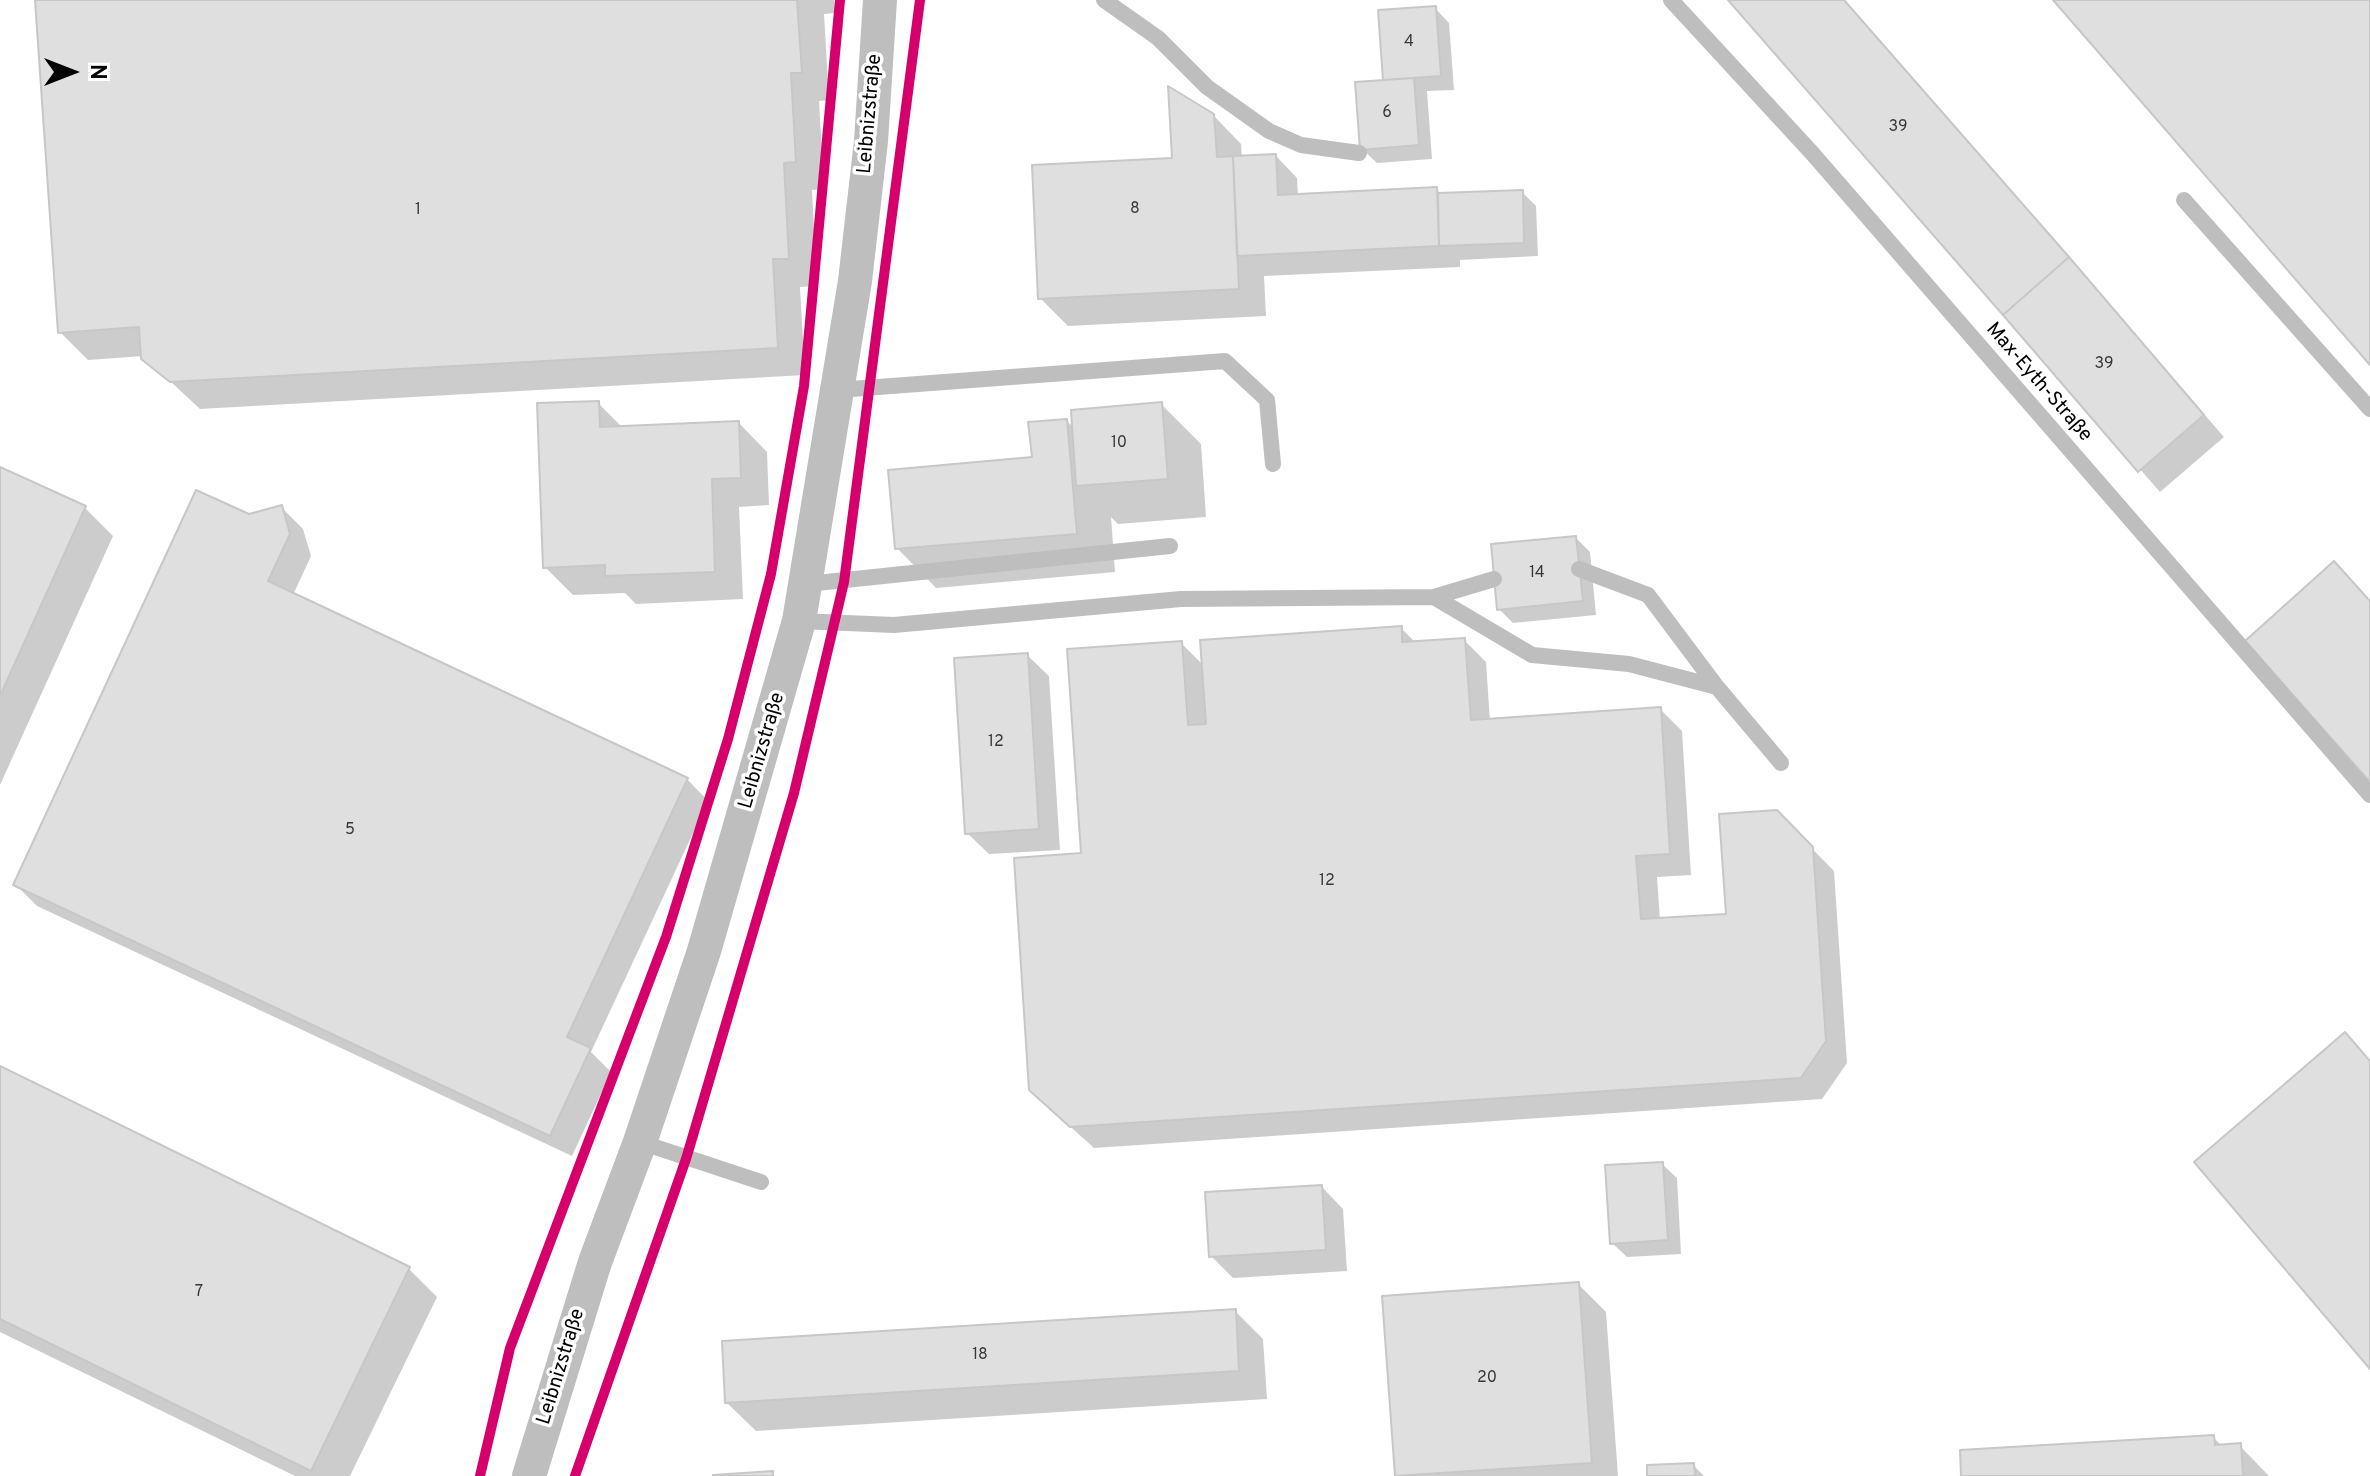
<!DOCTYPE html>
<html>
<head>
<meta charset="utf-8">
<style>
	body { margin:0 }
	#map { position:relative; width:2370px; height:1476px; overflow:hidden; background:#fff; font-family:Overpass,sans-serif }
	canvas { display:block }
	.north { position:absolute; left:32px; top:32px; width:80px; height:80px; -webkit-text-stroke:6px #fff; paint-order:stroke; rotate:90deg; font-size:22px; font-weight:700; line-height:32px; text-align:center; color:#000 }
	.north::after { content:''; display:block; margin:auto; width:28px; height:36px; background:#000; clip-path:polygon(50% 0,100% 100%,50% 72%,0 100%) }
</style>
</head>
<body>
<div id="map">
<canvas width="2370" height="1476"></canvas>
<div class="north">N</div>
</div>
<script>
const g = document.querySelector('canvas').getContext('2d');
g.lineJoin = 'round';
function fill(path, color) {
  g.fillStyle = color;
  g.fill(path, 'evenodd');
}
function trace(path, color, width, dash) {
  g.strokeStyle = color;
  g.lineWidth = width;
  g.lineCap = dash ? 'butt' : 'round';
  g.setLineDash(dash || []);
  g.stroke(path);
}
function label(font, color, halo, rows, align = 'center') {
  g.font = font + ' Overpass,sans-serif';
  g.lineWidth = 7;
  g.setLineDash([]);
  g.textBaseline = 'middle';
  g.strokeStyle = halo;
  g.fillStyle = color;
  for (const [text, x, y, turn = 0] of rows) {
    g.save();
    g.translate(x, y);
    g.rotate((+turn || 0) * Math.PI / 180);
    g.textAlign = isNaN(turn) ? turn : align;
    if (halo) g.strokeText(text, 0, 0);
    g.fillText(text, 0, 0);
    g.restore();
  }
}
fill(new Path2D(`
	M37,0H834L835,13L824,14L829,100L819,101L824,189L812,190L817,286L800,287L805,375L200,409L143,356L88,360L60,332Z
	M1730,0H1845L2224,437L2160,492Z
	M1435,8L1449,23L1454,90L1427,91L1432,159L1377,163L1362,149L1385,82L1380,12Z
	M1213,115L1241,144L1242,158L1276,156L1297,178L1298,196L1436,189L1442,195L1522,192L1536,206L1538,256L1460,260V267L1264,276L1266,316L1068,326L1040,298L1174,160Z
	M598,403L623,428L739,423L767,452L769,505L739,507L743,599L636,604L625,593L573,595L545,567Z
	M1161,404L1201,444L1206,517L1118,524L1111,517L1115,572L936,588L897,548L1034,459L1067,421L1074,428Z
	M0,469L85,508L113,536L0,785Z
	M281,507L303,529L311,556L293,595L687,779L708,801L591,1052L611,1072L572,1156L37,906L15,884L249,517Z
	M1576,538L1590,552L1596,615L1513,623L1499,609Z
	M1401,628L1416,643L1464,640L1486,662L1490,721L1660,709L1682,731L1691,875L1657,877L1660,920L1728,916L1776,812L1834,871L1847,1063L1822,1099L1094,1148L1053,1111L1083,855L1181,643L1204,666Z
	M1027,655L1049,676L1060,850L989,854L967,833Z
	M0,1069L408,1268L437,1297L350,1476H295L0,1332Z
	M1662,1164L1677,1178L1681,1254L1627,1257L1612,1243Z
	M1322,1187L1343,1209L1347,1271L1233,1278L1211,1256Z
	M1578,1284L1606,1312L1618,1476H1397L1384,1298Z
	M1235,1311L1263,1339L1267,1399L756,1431L727,1403Z
	M2213,1437L2223,1447L2240,1446L2269,1476H1963Z
	M1693,1465L1704,1476H1649Z`), '#0003');
const building = new Path2D(`
	M35,0H797L802,73H791L796,162L784,163L789,259H773L778,348L170,382L141,359L139,327L58,333Z
	M1728,0H1844L2069,257L2003,315Z
	M2053,0H2370V365Z
	M1436,6L1441,76L1383,80L1378,10Z
	M1414,78L1419,145L1360,150L1355,82Z
	M1168,86L1214,114L1217,157L1233,156L1239,289L1038,299L1032,165L1172,158Z
	M1276,154L1278,195L1437,187L1439,246L1237,256L1233,156Z
	M1523,190L1524,243L1439,246L1438,193Z
	M2069,257L2204,415L2138,472L2003,315Z
	M599,401L600,427L739,421L741,478L712,479L715,572L605,576V565L543,568L537,403Z
	M1162,402L1168,479L1076,486L1071,410Z
	M1067,419L1077,534L895,549L888,470L1032,457L1028,422Z
	M0,467L86,506L0,696Z
	M196,490L249,514L282,505L290,534L268,581L688,778L567,1037L591,1048L550,1136L13,885Z
	M1576,536L1583,601L1497,610L1491,544Z
	M2334,561L2370,601V782L2245,641Z
	M1402,626V642L1465,638L1471,720L1661,707L1670,854L1636,856L1641,919L1726,914L1719,814L1777,810L1813,847L1826,1041L1801,1078L1070,1127L1029,1090L1014,858L1081,853L1067,649L1182,641L1188,725L1206,724L1200,640Z
	M1028,653L1039,829L965,834L954,658Z
	M2345,1032L2370,1061V1369L2194,1162Z
	M0,1066L410,1267L311,1471L0,1319Z
	M1663,1162L1668,1240L1610,1244L1605,1165Z
	M1322,1185L1326,1250L1209,1257L1205,1192Z
	M1579,1282L1592,1463L1395,1476L1382,1296Z
	M1236,1309L1239,1371L725,1403L722,1341Z
	M2214,1435L2215,1445L2241,1443L2243,1476H1961L1960,1450Z
	M1694,1463L1695,1476H1647V1465Z
	M773,1471V1476H713V1475Z`);
fill(building, '#dfdfdf');
trace(building, '#c7c7c7', 2);
trace(new Path2D(`
	M1104,0L1158,38L1207,87L1269,131L1301,145L1359,153
	M1671,0L1812,153L2370,795
	M2184,200L2370,409
	M838,390L1225,361L1267,400L1273,464
	M1579,569L1648,595L1717,687
	M807,584L1170,546
	M1434,597L1494,579
	M799,621L894,625L1181,599L1434,597L1532,655L1629,664L1717,687L1781,763
	M640,1142L761,1182`), '#bebebe', 16);
trace(new Path2D(`
	M529,1476L595,1262L640,1142L704,951L799,621L855,281L871,141L880,0`), '#bebebe', 34);
trace(new Path2D(`
	M480,1476L510,1348L666,937L728,739L771,574L804,386L840,0
	M575,1476L686,1159L794,793L844,582L920,0`), '#d6006c', 10);
label('16px', '#383838', null, [
	["4",1409,43],
	["6",1387,114],
	["39",1898,128],
	["8",1135,210],
	["1",418,211],
	["39",2104,365],
	["10",1119,444],
	["14",1537,574],
	["12",996,743],
	["5",350,831],
	["12",1327,882],
	["7",199,1293],
	["18",980,1356],
	["20",1487,1379]
]);
label('20px', '#000', '#fff', [
	["Leibnizstraße",871,114,-85],
	["Max-Eyth-Straße",2038,383,49],
	["Leibnizstraße",763,751,-74],
	["Leibnizstraße",562,1367,-73]
]);
</script>
</body>
</html>
